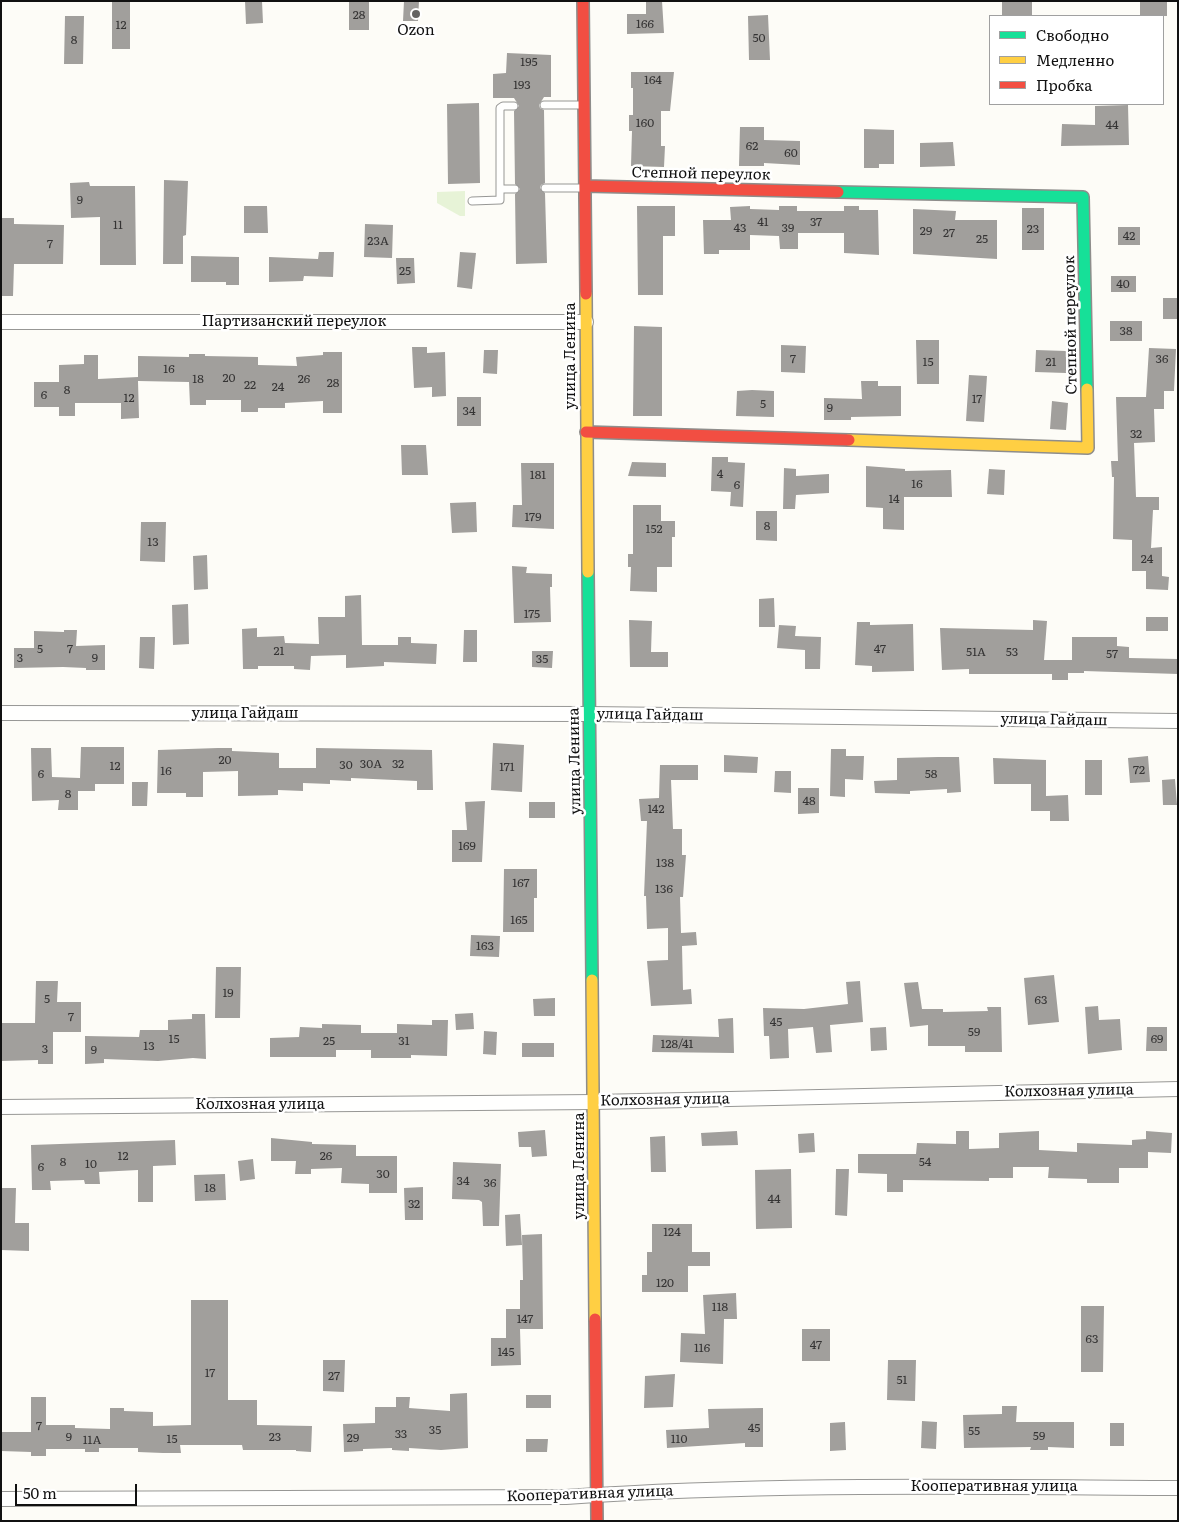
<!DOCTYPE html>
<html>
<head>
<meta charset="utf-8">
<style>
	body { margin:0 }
	#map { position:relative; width:1179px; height:1522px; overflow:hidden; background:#fdfcf7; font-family:Literata,serif }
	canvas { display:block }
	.frame { position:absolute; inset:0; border:2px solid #111; pointer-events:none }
	.legend { position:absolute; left:989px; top:15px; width:175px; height:90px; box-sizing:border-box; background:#fff; border:1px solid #a0a0a0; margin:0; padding:6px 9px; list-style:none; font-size:15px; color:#111 }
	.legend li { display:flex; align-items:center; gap:10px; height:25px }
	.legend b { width:25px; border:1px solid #a0a0a0 }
	.scale { position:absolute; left:15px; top:1484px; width:122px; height:22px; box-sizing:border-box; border:2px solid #111; border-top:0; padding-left:6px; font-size:15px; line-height:18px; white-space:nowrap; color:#111; -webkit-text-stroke:4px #fff; paint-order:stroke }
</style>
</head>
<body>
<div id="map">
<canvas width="1179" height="1522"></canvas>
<div class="frame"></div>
<ul class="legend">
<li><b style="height:6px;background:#16e098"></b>Свободно</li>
<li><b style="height:6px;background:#ffcf43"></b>Медленно</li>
<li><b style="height:6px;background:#f24e42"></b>Пробка</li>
</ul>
<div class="scale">50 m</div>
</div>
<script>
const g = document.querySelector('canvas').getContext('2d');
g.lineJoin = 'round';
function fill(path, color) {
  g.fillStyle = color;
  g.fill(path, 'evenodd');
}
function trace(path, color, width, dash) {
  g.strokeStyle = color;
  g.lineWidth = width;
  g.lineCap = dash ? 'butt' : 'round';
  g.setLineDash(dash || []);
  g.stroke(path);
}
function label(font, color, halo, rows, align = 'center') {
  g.font = font + ' Literata,serif';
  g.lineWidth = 5;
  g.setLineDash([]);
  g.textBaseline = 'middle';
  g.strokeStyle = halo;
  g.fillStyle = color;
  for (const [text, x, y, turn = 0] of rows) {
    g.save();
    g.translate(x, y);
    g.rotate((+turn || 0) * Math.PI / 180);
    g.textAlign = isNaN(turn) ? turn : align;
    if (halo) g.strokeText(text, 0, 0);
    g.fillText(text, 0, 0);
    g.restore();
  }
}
fill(new Path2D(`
	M465,191V216H460L437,203V192Z`), '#e7f3d7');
fill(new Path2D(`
	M112,1H130V49H112Z
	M245,1H262L263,23L246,24Z
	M349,1H369V30H349Z
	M404,1H419L418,21H403Z
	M646,1H662L664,33L627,34V14H646Z
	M1002,1H1032V16H1002Z
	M1140,1H1167V16H1140Z
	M768,15L770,60H749L748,16Z
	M65,16H84L83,64H64Z
	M507,53L551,55V97H544L539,105L540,108L544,110L545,183L541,185L540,188L545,193L547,263L516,264L515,194L520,189L515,184L514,111L519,106L514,98H493V74L506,73Z
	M631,72H674L670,111H661V146H665L664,167L631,166L632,131H629V115H633V88H631Z
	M479,103L480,183L448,184L447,104Z
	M1128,105L1129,145L1061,146L1062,124L1095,125V106Z
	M740,127H764V140L800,141V165L764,163V166H739Z
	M864,129L894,130V164H879V168H864Z
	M953,142L955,166L920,167V143Z
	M164,180L188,181L186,235L183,236V264H163Z
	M89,182L90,186H135L136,265H100V217L71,218L70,183Z
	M244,206H267L268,233H244Z
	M637,206H675V236H663V295H638Z
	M750,206V209L779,210V206H797V211H844V206H859V210H878L879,255L844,253V233H798V249H780L779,236L750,235V250H719V254H704L703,220H731L730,207Z
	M1022,208H1044V250H1022Z
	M913,209L956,211L955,220H997V259L913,254Z
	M1,218H14V224L64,225L63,264H14L13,296H1Z
	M365,224L393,225L392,258L364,257Z
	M1118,227H1140V245H1118Z
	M319,252H334L333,277L304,276L303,281L269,282V257L318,259Z
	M460,252L476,253L472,289L457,287Z
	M191,256L239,257V285H226V282H191Z
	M396,258H414L415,283L397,284Z
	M1111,276H1136V292H1111Z
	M1163,298H1178V319H1163Z
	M1110,321H1142V341H1110Z
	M634,326L662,327V416H633Z
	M916,340H939V384H917Z
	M781,345L806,346L805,373L781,372Z
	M412,347H427V353L445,352L446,396L432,397V387L414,388Z
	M1149,348L1176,349L1174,391H1164V409H1154L1155,442L1134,443L1136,497H1159V510H1153L1151,548L1162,547V576L1169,577L1168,590L1146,589V571H1132V540L1113,539L1114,477H1112L1111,461H1118L1116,397H1146Z
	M484,350H498L497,374L483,373Z
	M1036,350L1066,351V373L1035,372Z
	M323,352H342V413H323V401L285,403V408H258V412H241V400H206V405H190L189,382L138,381L139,418L121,419V403H75V416H59V407H34V382H59V365L84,364V355H98V379L138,377V356L189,357V354H205V356L258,357V365L297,366L296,357L323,355Z
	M969,375L987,376L984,422L966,421Z
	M861,381H878V386H901V416L851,417V420H824V398L862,399Z
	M752,390L774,391V417L736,416L737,391Z
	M457,397H481V426H457Z
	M1052,401L1068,403L1066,430L1050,429Z
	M401,445H426L428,475H402Z
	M712,457H728V462L745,463L743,507L730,506L731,492L711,491Z
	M632,462L666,463V477L628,476Z
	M521,463H554V529L512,527L513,505H522Z
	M866,466L905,469V471L951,470L952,497H904V530L883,529V508L866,507Z
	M784,468L796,469V476L829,474V493L796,495L795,509H783Z
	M989,469L1005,470L1004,495L987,494Z
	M476,502L477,532L452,533L450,503Z
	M633,505H661V521H675V537H672V567H657V592L630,591L631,567H628V554H633Z
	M756,511H777V541L756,540Z
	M141,522H166L165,562L140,561Z
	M207,555L208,589L194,590L193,556Z
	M512,566L527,567L526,573L552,574V587H550L551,622L514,623Z
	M361,595L362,645H398V637H411V643L437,644L436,664L384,662V666L346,668V655L311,656L310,670L294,669V666H258V669H243L242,629L257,628V637L284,636L285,643L319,644L318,617H345V596Z
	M774,598L775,627H759V599Z
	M188,604L189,644L173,645L172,605Z
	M1146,617H1168V631H1146Z
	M629,620L652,621L651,652H668V667H630Z
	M1033,620L1047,621L1044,660H1072V637H1117V646L1129,647V658L1178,659V674L1084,671V673H1068V680H1052V674H969V669L942,670L940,628L1033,630Z
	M857,622H870V625L913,624L914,671L872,672V666L855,665Z
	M779,625L796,626L795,636L821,637L820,669H805V650L777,648Z
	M64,630H77L76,646L105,645V670H86V668L63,667L14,668V648H34V631L64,632Z
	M464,630H477V662H463Z
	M140,637H155L154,669L139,668Z
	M532,651H553L552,668L532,667Z
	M493,743L524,745L522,792L491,790Z
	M81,747H124V784H95V791H78V810H58L59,800L32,801L31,748H51L52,777L80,778Z
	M218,748H232V751L279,753V768H316V748L432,750L433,790H417V781L351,778V781L330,780V784L303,783V791L278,790V795L238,796V771L203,772V797H186V793H157L158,750Z
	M831,749H846V756H864L863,780L845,779V797L830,796Z
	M724,755L758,757L757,773L724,772Z
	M1148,756L1150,782L1130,783L1128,758Z
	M938,757H959L961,792L947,793V789L910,791V794L875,793L874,781L897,780V758Z
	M993,758L1046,760V796L1068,795L1069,821H1050V811H1031V784H994Z
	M1085,760H1102V795H1085Z
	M660,765H698V780H671L673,829H682V855H686L683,897H680L681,933L696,932L697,945L682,946L683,990L691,989L692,1004L651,1006L647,961L668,960V928L647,929L646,896H644L647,821H641L639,799L659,798Z
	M775,771H791V793L774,792Z
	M1175,779L1177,805H1163L1162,780Z
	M132,782H148L147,806H132Z
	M798,788H819V813L798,814Z
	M485,801L482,862H452V830H467L465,802Z
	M529,802H555V818H529Z
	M504,869H537V898H534V932H503Z
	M471,935L500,936L499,957L470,956Z
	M216,967H241L240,1018H215Z
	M1054,975L1059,1022L1028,1025L1024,978Z
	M36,981H58L57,1002H81V1032H53V1064H38V1060L1,1061V1023H35Z
	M860,981L863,1022L830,1025L832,1052L816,1053L813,1027L788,1029L789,1058L770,1059L769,1036H764L763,1008L804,1009L848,1004L846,982Z
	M918,982L922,1009H943V1012L988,1011L987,1007H1001L1002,1052H965V1046H928V1025L910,1027L904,983Z
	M555,998V1016H534L533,999Z
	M1098,1006L1099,1020L1120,1019L1122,1050L1088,1054L1085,1007Z
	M473,1013L474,1029L456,1030L455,1014Z
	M192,1014H205L206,1059L193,1058L158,1061L104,1059V1063L85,1064V1036L139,1037L140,1030H168V1020L192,1019Z
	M733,1018L734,1053L652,1052L653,1035L719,1037L718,1019Z
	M432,1020H448L447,1056L411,1055V1058H371V1050H336V1057H270V1038L299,1037L300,1027L322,1028V1024L361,1025V1033H397V1024L432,1025Z
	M886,1027L887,1050L871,1051L870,1028Z
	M1147,1027H1167V1051H1146Z
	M484,1031L497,1032L496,1055L483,1054Z
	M522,1043H554V1057H522Z
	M545,1130L547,1156L532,1157L531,1147H519L518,1132Z
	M737,1131L738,1145L702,1146L701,1133Z
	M956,1131H969V1149L999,1148V1133L1039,1131V1150L1077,1152V1143L1132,1145V1140L1146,1139V1131L1172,1133L1171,1153L1148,1152V1168H1119V1183H1087V1179L1048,1178L1049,1167H1013V1178H989V1181L903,1180V1192H887V1174L858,1173V1154H916L917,1143L956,1144Z
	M814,1133L815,1152L799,1153L798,1134Z
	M665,1136L666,1172H651L650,1137Z
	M271,1138L312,1142V1144L356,1145V1156H397V1193H369V1184L341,1183L342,1168L311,1169V1174H295L296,1161H271Z
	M175,1140L176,1165L153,1166V1202H138V1170L99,1172L100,1184H85L84,1180L50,1181L51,1190H32L31,1145Z
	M253,1159L255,1179L240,1181L238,1161Z
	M453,1162L501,1164L499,1226H483L482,1202L479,1200L452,1199Z
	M791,1169L792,1228L756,1229L755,1170Z
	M836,1169H849L847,1216L835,1215Z
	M225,1174L226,1200L195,1201L194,1175Z
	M423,1187V1220H405L404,1188Z
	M1,1188H16L15,1223H29V1251L1,1250Z
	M520,1214L522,1245L506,1246L505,1215Z
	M652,1224H692V1252H710V1266H688V1292H642V1275H647V1252H652Z
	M542,1234L543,1329H520L521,1365L491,1366V1338H506V1309H520V1280H523L522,1235Z
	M736,1293L737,1319H724L723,1364L680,1362L681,1333L705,1334L703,1295Z
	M191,1300H228V1400H257V1425L312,1426L311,1452L296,1451V1450H243L242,1445H180L181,1453H163L138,1452V1448H99V1452H85V1449H46V1456H31V1452L1,1451L2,1432H31V1397H46V1425H75V1428L110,1429V1408H124V1411L153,1412V1426L191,1425Z
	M1081,1306H1104L1103,1372H1081Z
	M802,1329H830V1361H802Z
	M323,1360H345L344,1392L323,1391Z
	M888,1360H916L915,1401L887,1400Z
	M675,1374L673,1407L644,1408L645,1376Z
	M467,1393L468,1448L441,1450L409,1448V1451L392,1450V1448L363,1449V1451L344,1452L343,1424L375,1423V1407H396V1397H410L409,1408L450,1411V1394Z
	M526,1395H551V1408H526Z
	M1002,1406H1017L1016,1422H1074V1448L1048,1447V1450H1030L1031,1447L964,1448L963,1415L1002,1414Z
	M763,1408V1447H745V1443L667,1448L666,1430L709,1428L708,1409Z
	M922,1421L937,1422L936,1449L921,1448Z
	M845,1422L846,1450L830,1451V1423Z
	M1110,1423H1124V1446H1110Z
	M526,1439H548L547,1452H526Z`), '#a19f9c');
const lane = new Path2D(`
	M544,105H581
	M545,188H584
	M501,189H515
	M472,201L500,200V108L503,106H514`);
const street = new Path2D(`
	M1,322H586
	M1,713L589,714L1178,721
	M1,1107L595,1102L1178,1089
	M1,1499L566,1497C770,1483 974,1487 1178,1488`);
const fast = new Path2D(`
	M838,192L1083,197L1087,389
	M588,572L592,980`);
const slow = new Path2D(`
	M586,294L588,572
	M849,440L1088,448L1087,389
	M592,980L595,1319`);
const jam = new Path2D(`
	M583,1L586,294
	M585,186L838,192
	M586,432L849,440
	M595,1319L597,1521`);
trace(lane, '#979795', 9);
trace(street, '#979795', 16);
trace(fast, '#8e8d8b', 14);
trace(slow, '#8e8d8b', 14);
trace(jam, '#8e8d8b', 14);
trace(lane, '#fffffe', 7);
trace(street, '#fffffe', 14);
trace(fast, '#16e098', 11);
trace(slow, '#ffcf43', 11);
trace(jam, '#f24e42', 11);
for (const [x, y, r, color] of [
	[416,14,5,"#646362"]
]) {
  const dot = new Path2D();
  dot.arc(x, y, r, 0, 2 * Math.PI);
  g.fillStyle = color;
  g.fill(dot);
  trace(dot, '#fff', 2);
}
label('12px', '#353434', null, [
	["28",359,15],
	["166",645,24],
	["12",121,25],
	["50",759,38],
	["8",74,40],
	["195",529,62],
	["164",653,80],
	["193",522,85],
	["160",645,123],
	["44",1112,125],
	["62",752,146],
	["60",791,153],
	["9",80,200],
	["41",763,222],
	["37",816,222],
	["11",118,225],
	["43",740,228],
	["39",788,228],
	["23",1033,229],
	["29",926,231],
	["27",949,233],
	["42",1129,236],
	["25",982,239],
	["23А",378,241],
	["7",50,244],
	["25",405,271],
	["40",1123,284],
	["38",1126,331],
	["7",793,359],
	["36",1162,359],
	["15",928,362],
	["21",1051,362],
	["16",169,369],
	["20",229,378],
	["18",198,379],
	["26",304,379],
	["28",333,383],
	["22",250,385],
	["24",278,387],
	["8",67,390],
	["6",44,395],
	["12",129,398],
	["17",977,399],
	["5",763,404],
	["9",830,408],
	["34",469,411],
	["32",1136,434],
	["4",720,474],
	["181",538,475],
	["16",917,484],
	["6",737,485],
	["14",894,499],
	["179",533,517],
	["8",767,526],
	["152",654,529],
	["13",153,542],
	["24",1147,559],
	["175",532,614],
	["5",40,649],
	["7",70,649],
	["47",880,649],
	["21",279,651],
	["51А",976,652],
	["53",1012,652],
	["57",1112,654],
	["3",20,658],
	["9",95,658],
	["35",542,659],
	["20",225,760],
	["30А",371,764],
	["32",398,764],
	["30",346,765],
	["12",115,766],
	["171",507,767],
	["72",1139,770],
	["16",166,771],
	["6",41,774],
	["58",931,774],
	["8",68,794],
	["48",809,801],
	["142",656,809],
	["169",467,846],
	["138",665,863],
	["167",521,883],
	["136",664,889],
	["165",519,920],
	["163",485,946],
	["19",228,993],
	["5",47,999],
	["63",1041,1000],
	["7",71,1017],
	["45",776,1022],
	["59",974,1032],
	["15",174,1039],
	["69",1157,1039],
	["25",329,1041],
	["31",404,1041],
	["128/41",677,1044],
	["13",149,1046],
	["3",45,1049],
	["9",94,1050],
	["12",123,1156],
	["26",326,1156],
	["8",63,1162],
	["54",925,1162],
	["10",91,1164],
	["6",41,1167],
	["30",383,1174],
	["34",463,1181],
	["36",490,1183],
	["18",210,1188],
	["44",774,1199],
	["32",414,1204],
	["124",672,1232],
	["120",665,1283],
	["118",720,1307],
	["147",525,1319],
	["63",1092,1339],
	["47",816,1345],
	["116",702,1348],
	["145",506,1352],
	["17",210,1373],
	["27",334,1376],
	["51",902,1380],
	["7",39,1426],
	["45",754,1428],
	["35",435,1430],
	["55",974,1431],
	["33",401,1434],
	["59",1039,1436],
	["9",69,1437],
	["23",275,1437],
	["29",353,1438],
	["15",172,1439],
	["110",679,1439],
	["11А",92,1440]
]);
label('15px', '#111', '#fff', [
	["Ozon",416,31]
]);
label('15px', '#111', '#fff', [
	["Степной переулок",701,174,1],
	["Партизанский переулок",294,322],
	["Степной переулок",1071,325,-91],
	["улица Ленина",571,356,-90],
	["улица Гайдаш",245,714],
	["улица Гайдаш",650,715,1],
	["улица Гайдаш",1054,720,1],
	["улица Ленина",575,761,-91],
	["Колхозная улица",1069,1091,-1],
	["Колхозная улица",665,1100,-1],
	["Колхозная улица",260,1105],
	["улица Ленина",580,1166,-90],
	["Кооперативная улица",994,1487],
	["Кооперативная улица",590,1494,-2]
]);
</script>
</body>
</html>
